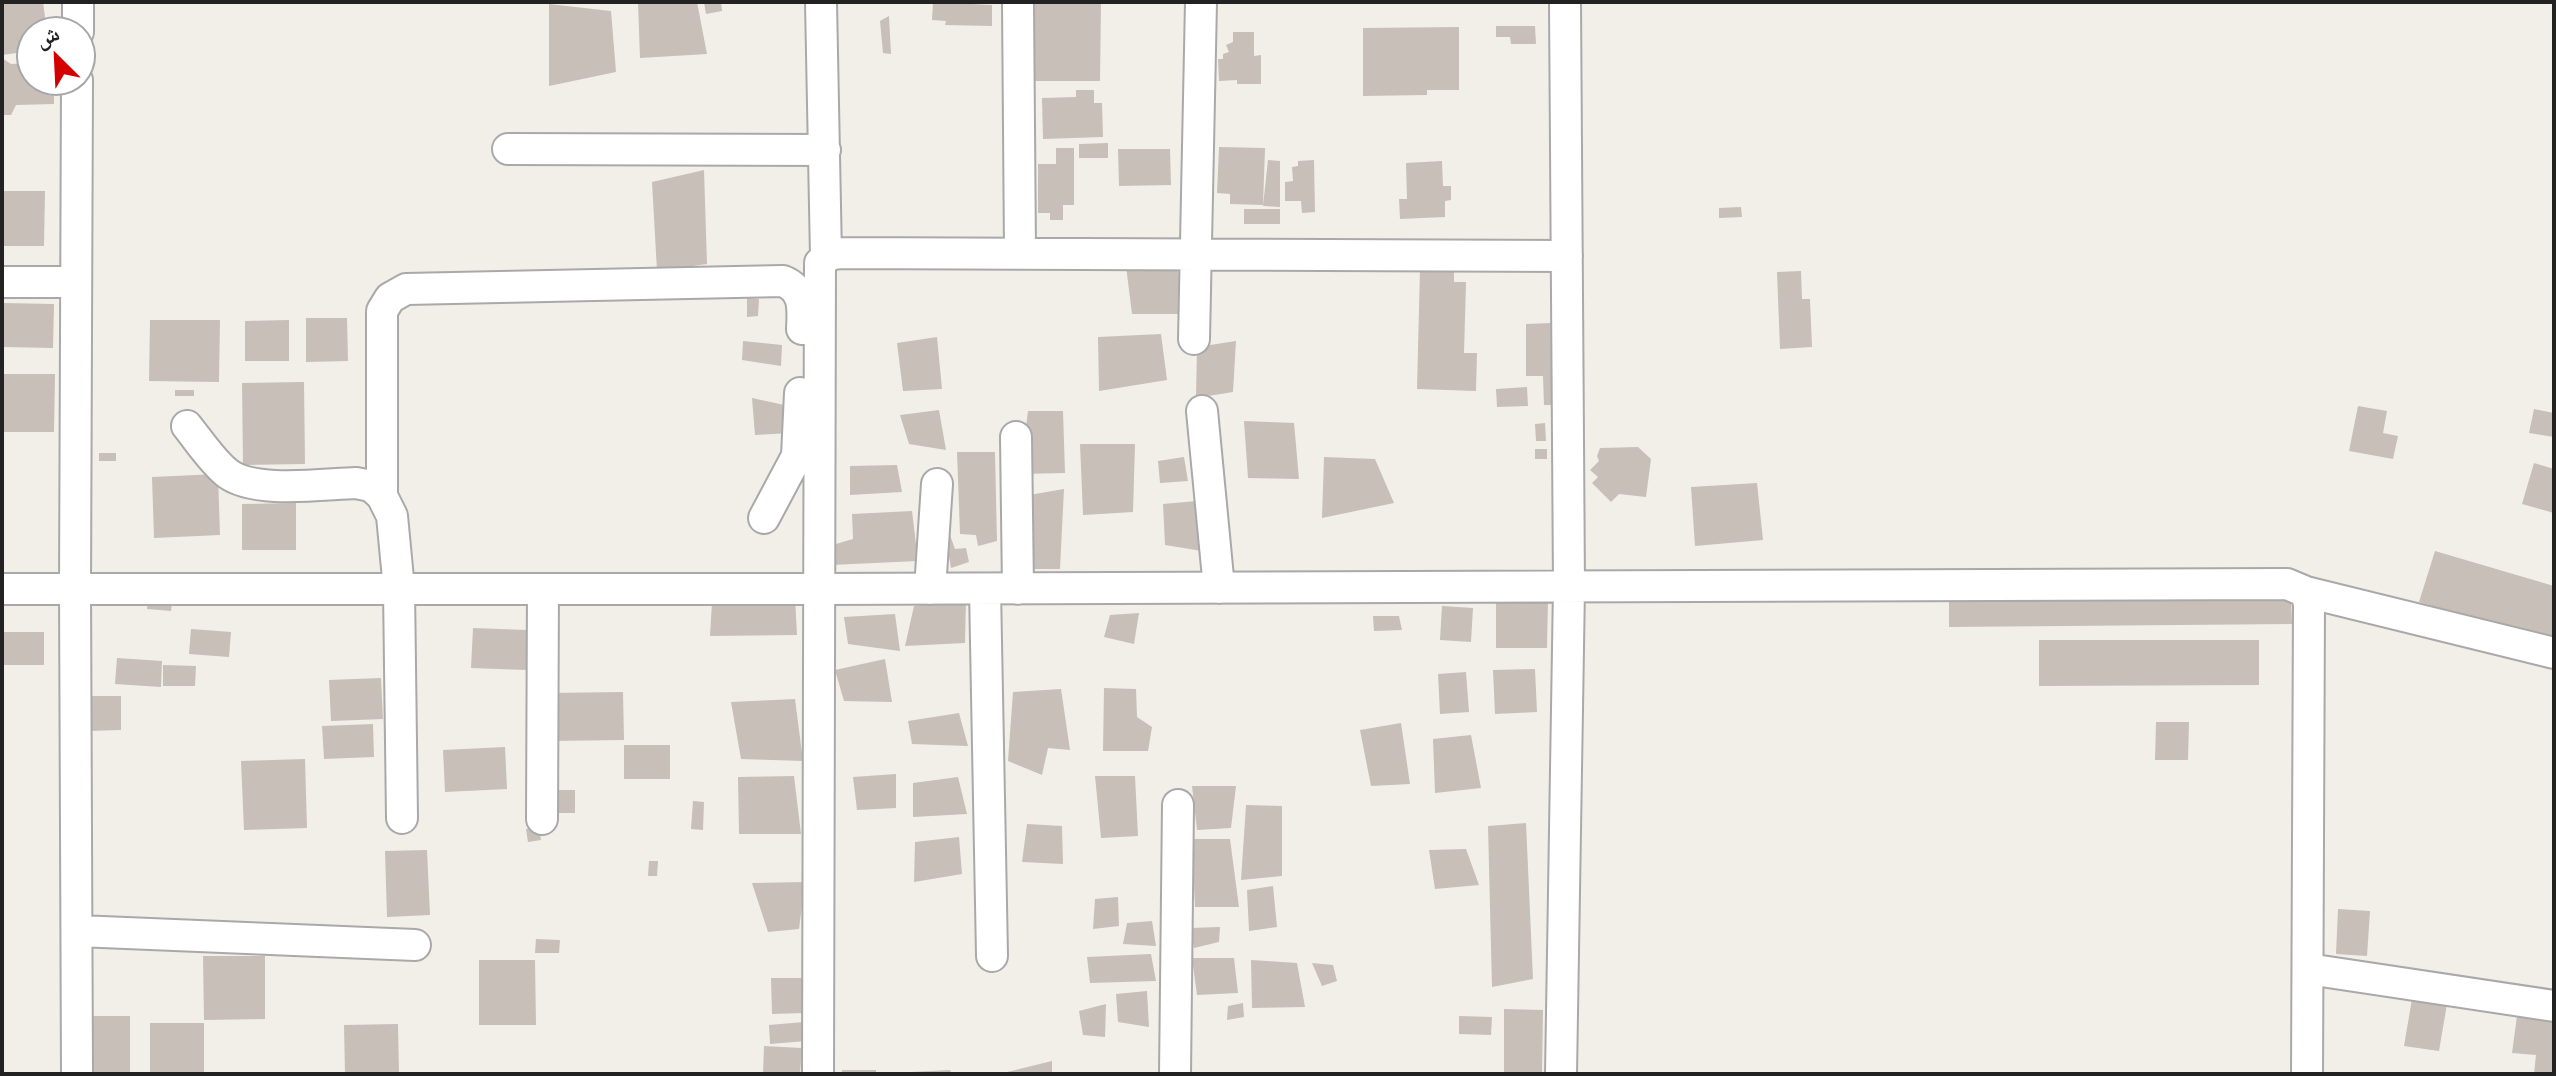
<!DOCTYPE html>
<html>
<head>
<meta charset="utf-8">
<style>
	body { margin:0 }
	#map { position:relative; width:2556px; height:1076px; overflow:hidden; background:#f2efe9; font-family:"Archivo Narrow","Noto Naskh Arabic",sans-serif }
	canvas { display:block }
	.frame { position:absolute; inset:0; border:4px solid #222; pointer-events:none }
	.north { position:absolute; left:16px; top:16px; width:80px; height:80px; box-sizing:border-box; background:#fff; border:2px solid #a7a7a7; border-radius:50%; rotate:336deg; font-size:22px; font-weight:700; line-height:32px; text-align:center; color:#222 }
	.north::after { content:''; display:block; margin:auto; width:28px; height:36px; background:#d40000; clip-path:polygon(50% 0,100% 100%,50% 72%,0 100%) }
</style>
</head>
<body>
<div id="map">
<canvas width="2556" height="1076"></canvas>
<div class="frame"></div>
<div class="north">ش</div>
</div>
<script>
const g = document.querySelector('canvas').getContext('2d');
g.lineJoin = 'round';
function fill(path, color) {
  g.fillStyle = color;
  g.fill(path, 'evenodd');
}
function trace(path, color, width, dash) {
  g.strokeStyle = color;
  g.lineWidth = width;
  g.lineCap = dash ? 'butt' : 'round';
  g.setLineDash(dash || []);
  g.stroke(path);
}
fill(new Path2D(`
	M2,2H43L47,32H32V51L2,55Z
	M638,2H697L707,54L640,58Z
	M704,2H721L722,11L706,14Z
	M933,2L992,5V26L945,25L946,21L932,20Z
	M1029,2H1101L1100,81H1028Z
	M549,4L611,11L616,72L549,86Z
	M889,16L891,54L883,53L880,21Z
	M1496,26H1535L1536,44H1511L1510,37H1496Z
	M1459,27V90H1427V95L1363,96V28Z
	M1233,32H1254V56L1261,55V84H1237V80L1219,81L1218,59H1223V54L1229,52L1226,45L1233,42Z
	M2,58L11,64L32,63V80H54V104L16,105L11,115H2Z
	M1076,90H1094V103H1102L1103,137L1043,139L1042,98L1076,97Z
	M1108,143V158H1079V144Z
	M1219,147L1265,148L1263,205L1230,204V194L1217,193Z
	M1056,148H1074V205H1063V220H1050V213H1038V164H1056Z
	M1118,149H1170L1171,185L1119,186Z
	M1268,160L1280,161V207L1263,206Z
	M1314,160L1315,212L1302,213L1301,201H1285V182L1293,181L1292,167L1298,166V161Z
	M1442,161L1443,186H1451V200L1445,201V217L1400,219L1399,199H1407L1406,163Z
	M704,170L707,264L657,271L652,182Z
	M2,191H45L44,246H2Z
	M1741,207L1742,217L1719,218V208Z
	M1244,209H1280V224H1244Z
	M1178,263L1181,314H1132L1126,266Z
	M1420,269L1454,270V282H1466L1464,353H1477L1476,391L1417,389Z
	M1801,271L1802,299H1810L1812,347L1780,349L1777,272Z
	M747,298L759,299L758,316L747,317Z
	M2,303L54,304L53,348L2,347Z
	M306,318H347L348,361L306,362Z
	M150,320H220L219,382L149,381Z
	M289,320V361H245V321Z
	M1552,323L1553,405H1544L1543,376H1526V324Z
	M1161,334L1167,380L1099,391L1098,337Z
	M937,337L942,389L903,391L897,343Z
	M743,341L782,345L781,366L742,360Z
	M1236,341L1233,392L1196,398L1197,347Z
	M2,374H55L54,432H2Z
	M304,382L305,464L243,465L242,383Z
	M1527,387L1528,406L1497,407L1496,389Z
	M175,390H194V396H175Z
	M752,398L789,406L790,433L755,435Z
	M2358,406L2387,411L2383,433L2398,436L2393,459L2349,451Z
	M2534,409L2554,413V437L2529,433Z
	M939,410L946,450L909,444L900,415Z
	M1028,411H1063L1065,473L1020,474Z
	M1244,421L1294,423L1299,479L1248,478Z
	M1545,423L1546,441H1536L1535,424Z
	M1080,444H1135L1133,512L1083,515Z
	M1638,447L1651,459L1646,497L1619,494L1611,502L1592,483L1598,477L1590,470L1599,461L1597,456L1600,448Z
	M1535,449H1547V459H1535Z
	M957,452H995L997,541L978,546L976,535L960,534Z
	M99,453H116V461H99Z
	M1184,457L1188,481L1160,483L1158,461Z
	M1324,457L1375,459L1394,503L1322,518Z
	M2534,463L2554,469V513L2522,504Z
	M897,465L902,492L850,495V466Z
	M218,474L220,535L154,538L152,477Z
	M1757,483L1763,540L1695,546L1691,487Z
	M1064,489L1060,569H1023L1029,495Z
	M1197,501L1202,551L1165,545L1163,504Z
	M296,503V550H242V504Z
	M912,511L918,561L831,565L829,546L853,539L852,514Z
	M950,535L955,549L966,548L969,562L951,568L949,557H936L938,540Z
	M2435,551L2554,586V642L2419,602Z
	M795,597L797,635L710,636L712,602Z
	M2291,597L2292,624L1949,627V599Z
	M1496,598L1548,599L1547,648H1496Z
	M966,599L965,643L905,646L914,606Z
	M148,601L172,604L171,611L147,609Z
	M1442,606L1473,608L1471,642L1440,640Z
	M1139,613L1134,644L1104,637L1110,615Z
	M895,614L900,651L848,644L844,617Z
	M1373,616H1399L1402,630L1374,631Z
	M473,628L527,630L526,670L471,668Z
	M191,629L231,632L229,657L189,654Z
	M2,632H44V665H2Z
	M2039,640H2259V685L2039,686Z
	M117,658L162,661L161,687L115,684Z
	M885,659L892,702L844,701L835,670Z
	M163,665L196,666L195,686H163Z
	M1535,669L1537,712L1495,714L1493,670Z
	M1466,672L1469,712L1440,714L1438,674Z
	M381,678L383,719L331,721L329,680Z
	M1104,688L1136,689L1137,717L1152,727L1148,751H1103Z
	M1061,689L1070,750L1048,748L1042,775L1008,761L1013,692Z
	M623,692L624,740L549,741V693Z
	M85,696H121V730L86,731Z
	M795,699L803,761L741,759L731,702Z
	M959,713L968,746L912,744L908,721Z
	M2156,722H2189L2188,760H2155Z
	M1401,723L1410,784L1371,786L1360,730Z
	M373,724L374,757L324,759L322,726Z
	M1471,735L1481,788L1435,793L1433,739Z
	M624,745H670V779H624Z
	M505,747L507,789L445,792L443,750Z
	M305,759L307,828L244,830L241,761Z
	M896,774V808L857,810L853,777Z
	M794,776L801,834H739L738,777Z
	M1095,776H1135L1138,836L1101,838Z
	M958,777L967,814L913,817V783Z
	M1192,786H1236L1231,828L1197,830Z
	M559,790H575V813H559Z
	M693,801L704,802L703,830L691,829Z
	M1246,805L1282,806V876L1241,880Z
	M1526,823L1533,979L1492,987L1488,826Z
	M1027,824L1062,826L1063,864L1022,862Z
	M539,827L541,840L528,842L526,829Z
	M959,837L962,874L914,882L915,842Z
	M1192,839H1230L1239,907H1195Z
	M1466,849L1479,885L1435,889L1429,850Z
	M427,850L430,915L387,917L385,851Z
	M649,861H658L657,876H648Z
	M805,882L799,929L768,932L752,883Z
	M1273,886L1277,927L1249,931L1247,890Z
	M1118,897L1119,926L1093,929L1095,899Z
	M2338,909L2370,911L2367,956L2336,954Z
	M1152,921L1156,946L1123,944L1127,923Z
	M1220,927L1219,942L1194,948L1190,928Z
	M536,939L560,940L559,953H535Z
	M1151,954L1156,981L1090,983L1087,957Z
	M203,956H265V1019L204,1020Z
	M1192,958H1234L1238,993L1197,995Z
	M479,960H535L536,1025H479Z
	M1251,960L1297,963L1305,1007L1252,1008Z
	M1312,963L1333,965L1337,981L1322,986Z
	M771,978H804L805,1013L772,1014Z
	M1147,991L1149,1027L1118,1022L1116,994Z
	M2412,999L2447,1004L2439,1051L2404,1046Z
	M1243,1003L1244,1017L1227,1020L1228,1006Z
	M1106,1004L1105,1037L1083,1035L1079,1011Z
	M1504,1009L1543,1010L1542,1074H1504Z
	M89,1016H130V1074H89Z
	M1459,1016L1492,1017L1491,1035L1459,1034Z
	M2517,1016L2554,1021V1074H2534L2536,1055L2512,1053Z
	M804,1022L806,1041L770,1044L769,1025Z
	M150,1023H204V1074H150Z
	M398,1024L399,1074H345L344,1025Z
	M764,1046L802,1048L800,1074H763Z
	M1052,1061V1074H1003V1073Z
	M842,1070H876V1074H842Z
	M950,1070L952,1074H910V1072Z`), '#c7bfb8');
const minor = new Path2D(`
	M821,2L826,257
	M1018,2L1020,253
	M78,32V2
	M77,80L75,589L77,1074
	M508,149L825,150
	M2,282H75
	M1194,339L1201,2
	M1202,411L1219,588
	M187,426C199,441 212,461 227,473C254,494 322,484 356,483L371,486L382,496L392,516L399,589L402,818
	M1016,437L1018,589
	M382,496V311L390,298L406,289L783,281C805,290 803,309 802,329
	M764,518L797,456L800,393
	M2,589H819L2287,584L2306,592L2309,604L2307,1074
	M930,589L937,484
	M985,589L992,956
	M2306,592L2554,653
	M542,819L543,589
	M78,931L415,945
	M2308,969L2554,1006
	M818,1074L820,263L829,255L840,253L1567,256
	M1175,1074L1178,805
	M1561,1074L1569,587L1565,2`);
trace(minor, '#a9a9a9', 34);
trace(minor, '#fff', 30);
</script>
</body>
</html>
